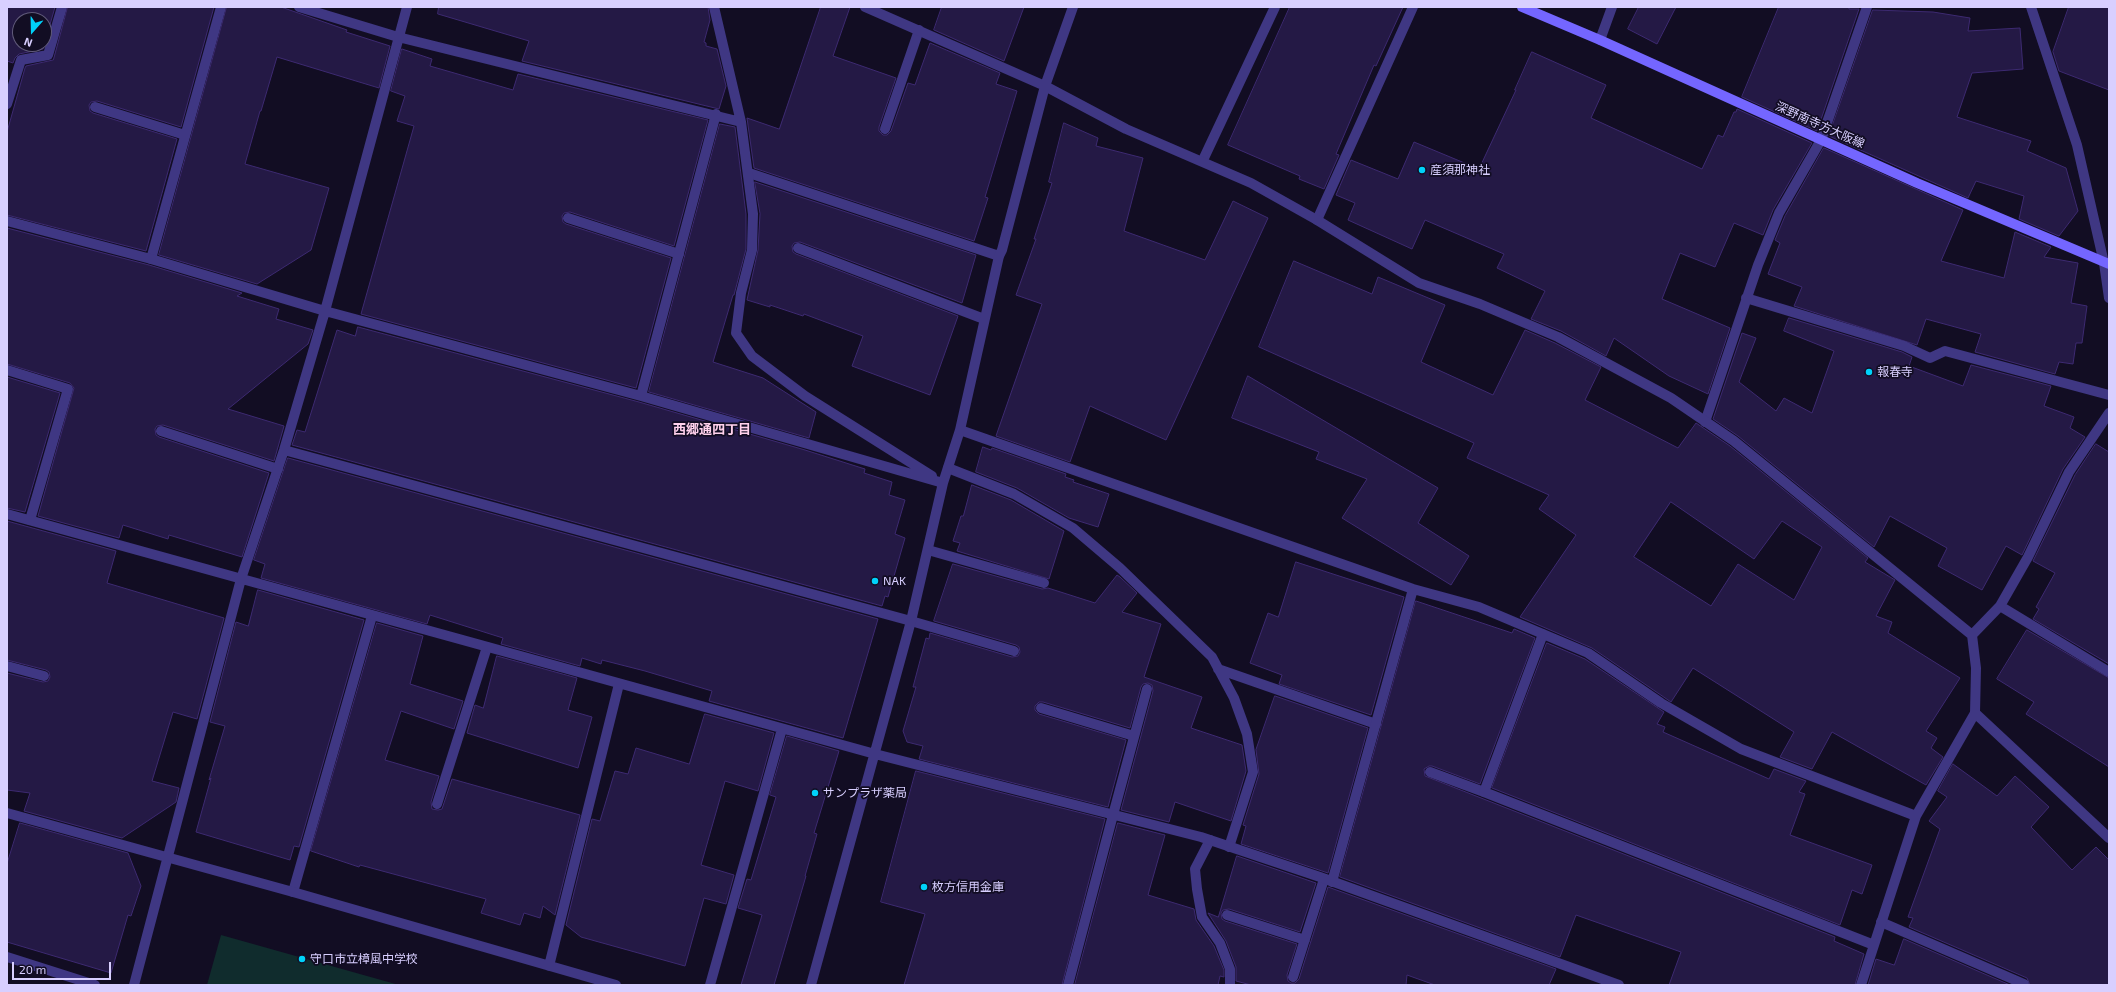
<!DOCTYPE html>
<html>
<head>
<meta charset="utf-8">
<style>
	body { margin:0 }
	#map { position:relative; width:2116px; height:992px; overflow:hidden; background:#120d23; font-family:"Exo 2",sans-serif }
	canvas { display:block }
	.frame { position:absolute; inset:0; border:8px solid #d8cfff; pointer-events:none }
	.north { position:absolute; left:12px; top:12px; width:40px; height:40px; box-sizing:border-box; background:#120d23; border:1px solid #615b7b; border-radius:50%; rotate:200deg; font-size:11px; font-weight:700; line-height:16px; text-align:center; color:#d8cfff }
	.north::after { content:''; display:block; margin:auto; width:14px; height:18px; background:#00d2fa; clip-path:polygon(50% 0,100% 100%,50% 72%,0 100%) }
	.scale { position:absolute; left:12px; top:962px; width:99px; height:18px; box-sizing:border-box; border:2px solid #d8cfff; border-top:0; padding-left:5px; font-size:12px; line-height:14px; white-space:nowrap; color:#d8cfff; -webkit-text-stroke:3px #120d23; paint-order:stroke }
</style>
</head>
<body>
<div id="map">
<canvas width="2116" height="992"></canvas>
<div class="frame"></div>
<div class="north">N</div>
<div class="scale">20 m</div>
</div>
<script>
const g = document.querySelector('canvas').getContext('2d');
g.lineJoin = 'round';
function fill(path, color) {
  g.fillStyle = color;
  g.fill(path, 'evenodd');
}
function trace(path, color, width, dash) {
  g.strokeStyle = color;
  g.lineWidth = width;
  g.lineCap = dash ? 'butt' : 'round';
  g.setLineDash(dash || []);
  g.stroke(path);
}
function label(font, color, halo, rows, align = 'center') {
  g.font = font + ' "Exo 2","Noto Sans JP",sans-serif';
  g.lineWidth = 3.5;
  g.setLineDash([]);
  g.textBaseline = 'middle';
  g.strokeStyle = halo;
  g.fillStyle = color;
  for (const [text, x, y, turn = 0] of rows) {
    g.save();
    g.translate(x, y);
    g.rotate((+turn || 0) * Math.PI / 180);
    g.textAlign = isNaN(turn) ? turn : align;
    if (halo) g.strokeText(text, 0, 0);
    g.fillText(text, 0, 0);
    g.restore();
  }
}
fill(new Path2D(`
	M221,935L399,985H207Z`), '#102c2d');
const building = new Path2D(`
	M7,7H55L43,49L19,54L15,58L13,63L7,61ZM20,20H44V44H20Z
	M68,7H214L181,127L97,101L91,102L89,105L90,111L93,113L177,139L146,251L7,215V132L25,68L26,66L53,60Z
	M227,7H281L347,30L346,32L390,46L379,88L277,57L261,111H260L245,164L329,188L311,250L257,284L159,255Z
	M439,7H708L710,20L704,42L706,43V46L717,49L726,86L719,109L522,61L529,41L438,14Z
	M821,7H850L833,56L896,78L879,127V131L883,135H887L891,131L908,83L915,85L930,43L1000,73L996,84L1017,91L985,197L988,198L974,241L754,168L747,118L779,129Z
	M942,7H1024L1004,61L934,30Z
	M1290,7H1403L1376,66L1374,65L1336,154L1339,155L1324,189L1299,179L1300,176L1228,145Z
	M1639,7H1676L1657,44L1628,29Z
	M1779,7H1849V9H1859L1817,131L1742,97Z
	M2069,7H2109V90L2059,71L2053,52Z
	M1873,10L1933,12L1970,18L1968,31L2020,28L2023,69L1972,73L1957,117L2031,141L2027,151L2066,168L2078,211L2059,236L2019,219L2024,196L1976,181L1968,198L1829,136Z
	M402,49L432,59L430,66L513,90L518,74L708,120L674,246L570,212L564,213L562,216L563,222L566,224L671,258L636,388L361,314L414,126L397,121L405,96L391,91Z
	M1532,52L1606,85L1591,118L1702,169L1718,135L1723,137L1734,112H1736L1737,109L1812,143L1773,210L1763,235L1734,223L1715,267L1680,253L1662,299L1730,328L1708,394L1669,376L1614,338L1606,356L1561,331L1531,319L1545,291L1497,268L1504,254L1425,220L1412,249L1348,220L1355,203L1336,195L1351,160L1398,179L1414,142L1479,169L1516,90H1515Z
	M1064,123L1098,138L1096,146L1143,158L1124,231L1205,260L1233,201L1268,218L1166,440L1090,406L1070,462L996,436L1042,304L1016,295L1036,239H1034L1052,183L1049,182Z
	M720,124L735,127L746,214V249L734,295H733L713,362L763,378L816,412L809,438L649,392Z
	M1824,148L1963,210L1941,261L2004,278L2015,232L2051,247L2044,257L2078,263L2071,303L2087,306L2082,343H2076L2073,364L2059,362L2055,374L1975,352L1981,334L1926,319L1917,345L1794,306L1802,287L1768,274L1780,243L1775,240L1785,216Z
	M755,182L976,255L962,303L800,242L794,243L792,246L793,252L796,254L958,316L930,395L852,366L863,336L804,314L803,316L770,305V307L747,300L758,250L760,214Z
	M7,228L149,265L242,293L237,296L279,309L276,319L313,330L308,344L228,409L284,426L274,461L163,425L157,426L155,429L156,435L159,437L269,473L242,557L169,535L168,539L123,525L119,538L38,516L74,388L70,383L7,364Z
	M1294,261L1372,294L1378,277L1445,305L1421,362L1493,395L1525,330L1555,343L1601,367L1585,400L1678,448L1696,423L1730,446L1868,558L1865,562L1895,580L1876,616L1892,622L1888,633L1960,678L1926,731L1937,738L1931,748L1943,757L1926,785L1832,732L1812,769L1780,757L1794,732L1693,668L1671,702L1592,648L1520,617L1576,535L1539,509L1549,495L1467,458L1474,443L1259,347ZM1671,502L1754,559L1782,521L1822,547L1794,600L1738,564L1711,606L1634,557Z
	M1789,318L1902,352L1912,357L1909,366L1963,386L1971,365L2051,386L2044,406L2074,417L2070,428L2085,437L2063,469L2022,555L2006,546L1982,590L1938,566L1947,548L1890,516L1874,547L1738,436L1713,419L1742,333L1756,338L1739,382L1776,411L1784,398L1812,413L1834,351L1784,331Z
	M358,327L639,402L805,450L865,469L864,473L892,482L889,495L905,500L895,534L905,538L888,597L885,596L882,606L292,445L297,430L305,432L337,330L355,336Z
	M1248,376L1438,488L1418,523L1469,556L1451,585L1342,518L1367,479L1316,459L1319,452L1232,418Z
	M7,377L60,393L25,512L7,508Z
	M2096,444L2109,452V664L2033,619L2039,609L2036,607L2055,573L2033,561L2075,475Z
	M983,447L991,450L992,448L1066,474L1065,477L1074,480L1073,482L1109,494L1098,527L1069,518L1017,488L976,472Z
	M288,458L878,619L843,738L709,701L712,691L645,671L602,660L601,664L582,658L580,666L501,644L503,638L430,615L427,624L261,578L265,564L254,560Z
	M972,485L1011,500L1064,531L1049,579L957,551L960,543L953,541L961,516H963Z
	M7,521L116,551L107,583L224,618L197,719L173,712L152,781L179,788L176,802L122,838L24,811L30,793L7,790V673L43,682L48,681L50,677L49,672L46,670L7,660Z
	M1296,562L1404,597L1371,715L1279,684L1282,675L1250,663L1268,613L1278,617Z
	M953,564L1042,589L1048,588L1095,603L1117,575L1120,577L1137,593L1122,612L1161,624L1144,677L1202,697L1191,728L1242,745L1246,771L1231,821L1175,802L1169,822L1121,810L1153,691L1152,685L1148,683L1143,684L1141,687L1130,728L1043,702H1039L1035,706V710L1039,714L1126,740L1108,807L919,759L923,746L907,742L903,731L916,687H913L926,638L929,639L930,633L1012,657L1018,656L1020,652L1019,647L1016,645L934,621Z
	M258,590L364,620L299,847L294,846L290,860L196,832L211,778L209,780L225,726L210,722L236,622L248,626Z
	M1416,601L1512,633L1514,629L1535,638L1480,784L1432,766H1429L1424,769L1425,776L1835,937L1834,941L1864,954L1855,985H1669L1681,952L1576,915L1560,957L1340,877Z
	M377,623L423,636L410,684L463,701L454,729L401,711L385,760L439,776L431,802L432,809L438,810L442,809L452,779L580,815L555,915L543,906L540,918L524,913L520,925L481,913L486,899L360,865L359,867L311,851Z
	M2027,630L2109,678V767L2026,714L2034,702L1997,679Z
	M1547,643L1585,659L1664,712L1657,724L1665,727L1663,732L1769,779L1774,769L1806,781L1799,792L1805,794L1790,835L1872,865L1862,894L1852,890L1840,925L1492,788Z
	M497,656L577,678L568,710L592,717L578,768L467,733L475,705L483,708Z
	M1275,696L1368,728L1328,873L1241,844L1246,826L1243,825L1259,774L1256,750Z
	M705,714L774,733L758,791L725,781L701,865L734,875L726,904L704,898L685,966L581,937L566,925L592,819L600,821L615,771L628,774L636,748L689,764Z
	M787,736L839,751L814,833L817,834L805,876H806L774,985H741L762,915L738,908L747,879L751,880L776,797L770,795Z
	M1953,764L1997,796L2015,776L2049,807L2031,827L2072,870L2096,847L2109,860V985H2030L2027,978L1909,927L1913,918L1908,917L1940,829L1929,821L1947,797L1938,791Z
	M916,771L1105,819L1062,985H904L925,914L881,902Z
	M20,823L128,853L141,886L131,916L128,915L111,973L7,942V864Z
	M1118,823L1165,835L1148,895L1194,909L1196,920L1214,946L1224,970V977L1220,976L1218,985H1075Z
	M1237,856L1316,883L1300,932L1229,909L1223,910L1221,913L1222,919L1225,921L1297,944L1287,975L1288,981L1291,983H1295L1299,979L1328,887L1556,969L1549,985H1435L1407,975L1406,985H1251L1236,981V967L1226,941L1208,913L1218,917Z
	M1904,939L2010,985H1868L1876,959L1894,965Z`);
fill(building, '#241945');
trace(building, '#3d2a71', 1);
trace(new Path2D(`
	M7,104L21,60L48,55L62,7
	M95,107L185,135
	M885,129L919,30
	M1203,160L1275,7
	M749,173L999,256
	M568,218L679,254
	M1317,220L1413,7
	M798,248L984,319
	M151,259L221,7
	M1746,298L1904,346L1930,358L1945,351L2109,395
	M7,370L68,389L30,520
	M1705,422L1758,265L1779,213L1821,140L1867,7
	M161,431L278,469
	M948,468L1014,494L1073,528L1120,568L1212,657L1234,698L1247,734L1253,772L1229,847
	M928,550L1044,583
	M911,621L1014,651
	M7,666L44,676
	M1218,669L1376,724
	M1041,708L1134,736
	M1430,772L1484,792
	M437,804L487,647
	M1113,815L1147,689
	M1210,840L1195,869L1197,889L1202,917L1220,943L1230,969V985
	M293,892L372,616
	M1227,915L1305,940
	M1881,922L2024,984
	M7,957L95,985
	M1293,977L1324,879`), '#3f3783', 10);
trace(new Path2D(`
	M299,7L398,37L741,122
	M714,7L741,122L753,214L752,250L741,293L736,333L752,356L805,396L932,476
	M865,7L1045,86L1126,129L1251,183L1317,220L1419,283L1480,304L1558,337L1671,398L1734,441L1972,635
	M1600,40L1612,7
	M7,221L151,259L325,311L641,396L943,483
	M641,396L716,114
	M960,430L1413,589L1479,607L1588,653L1661,703L1741,749L1916,816
	M284,450L911,621
	M7,514L875,754L1201,837L1320,877L1619,985
	M2000,606L2109,672
	M1543,634L1484,792L1874,945
	M1975,713L2109,838
	M7,813L293,892L616,985
	M1332,882L1413,589
	M549,966L619,684
	M134,985L241,579L284,450L325,311L407,7
	M710,985L782,729
	M811,985L911,621L943,483L960,430L999,256L1002,250L1045,86L1073,7
	M1068,985L1113,815
	M1861,985L1916,816L1975,713L1976,668L1972,635L2000,606L2028,557L2069,472L2109,413`), '#3f3783', 10);
trace(new Path2D(`
	M2031,7L2077,145L2104,263L2109,298`), '#3f3783', 10);
trace(new Path2D(`
	M1522,7L1600,40L1917,183L2109,264`), '#7466ff', 10);
for (const [x, y, r, color] of [
	[1422,170,4,"#00d2fa"],
	[1869,372,4,"#00d2fa"],
	[875,581,4,"#00d2fa"],
	[815,793,4,"#00d2fa"],
	[924,887,4,"#00d2fa"],
	[302,959,4,"#00d2fa"]
]) {
  const dot = new Path2D();
  dot.arc(x, y, r, 0, 2 * Math.PI);
  g.fillStyle = color;
  g.fill(dot);
  trace(dot, '#120d23', 1.5);
}
label('12px', '#d8cfff', '#120d23', [
	["深野南寺方大阪線",1820,125,24]
]);
label('12px', '#d8cfff', '#120d23', [
	["産須那神社",1430,170],
	["報春寺",1877,372],
	["NAK",883,581],
	["サンプラザ薬局",823,793],
	["枚方信用金庫",932,887],
	["守口市立樟風中学校",310,959]
], 'left');
label('bold 13px', '#ffd1ec', '#120d23', [
	["西郷通四丁目",712,430]
]);
</script>
</body>
</html>
